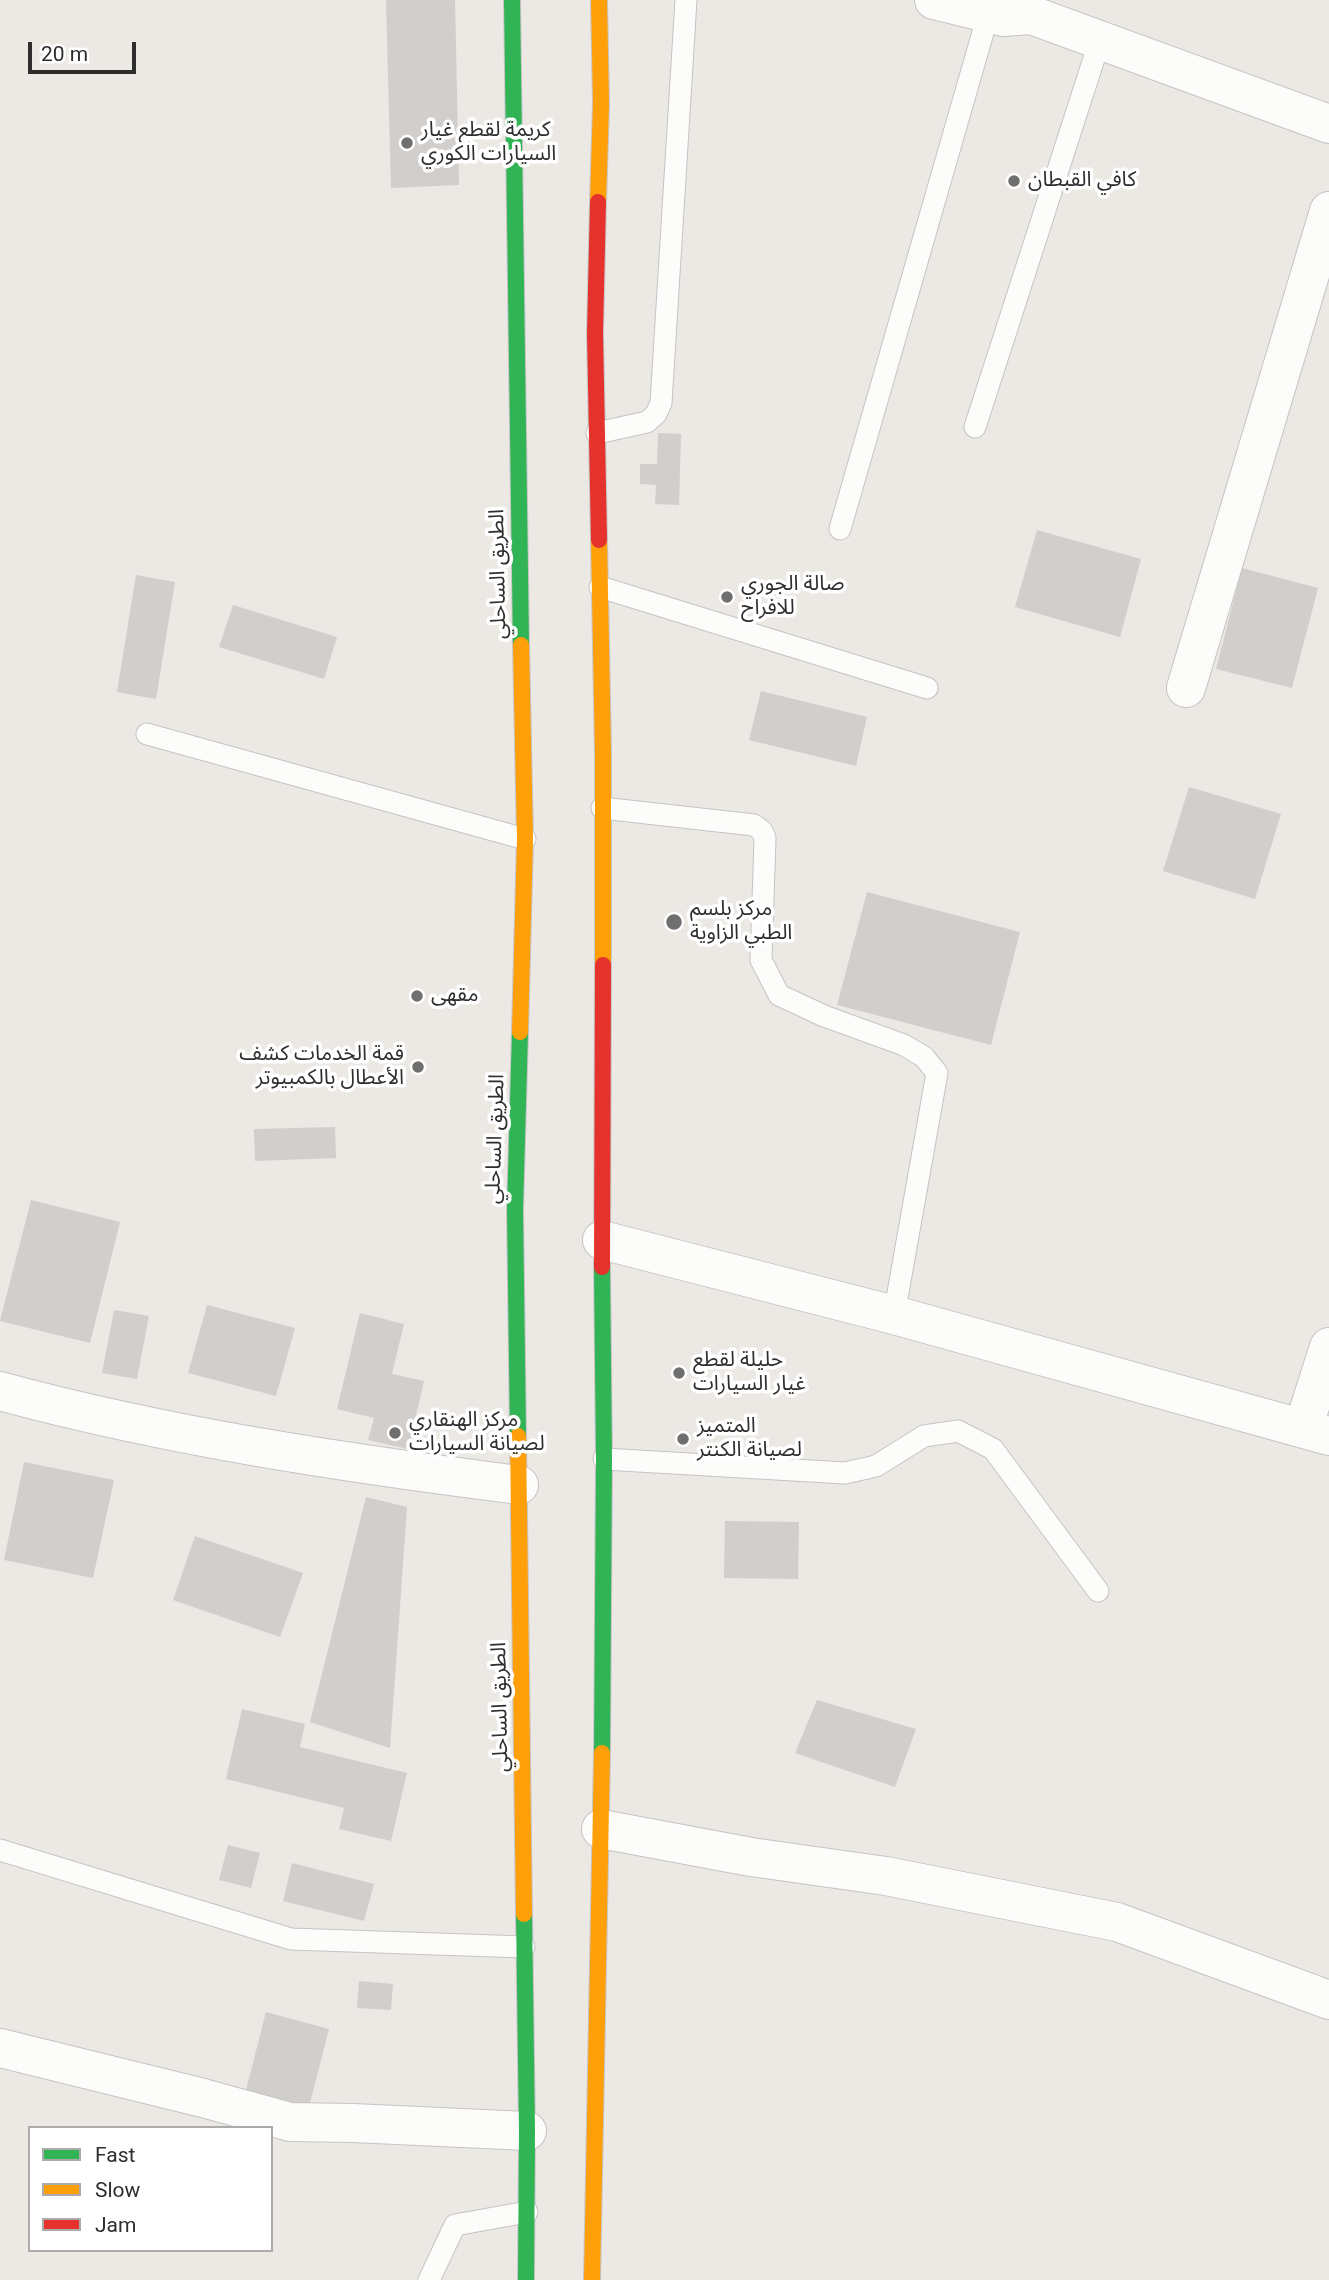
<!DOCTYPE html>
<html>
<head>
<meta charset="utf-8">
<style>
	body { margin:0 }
	#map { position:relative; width:1329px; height:2280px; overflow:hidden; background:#ece8e4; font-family:Roboto,sans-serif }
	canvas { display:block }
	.legend { position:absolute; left:28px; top:2126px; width:245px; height:126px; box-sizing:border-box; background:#fff; border:2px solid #ababab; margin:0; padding:9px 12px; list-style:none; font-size:21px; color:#2e2e2e }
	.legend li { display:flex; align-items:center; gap:14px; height:35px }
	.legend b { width:35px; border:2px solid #ababab }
	.scale { position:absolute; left:28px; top:42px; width:108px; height:32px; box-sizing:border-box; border:4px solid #2e2e2e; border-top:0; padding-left:9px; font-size:21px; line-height:24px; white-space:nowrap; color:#2e2e2e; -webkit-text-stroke:5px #fff; paint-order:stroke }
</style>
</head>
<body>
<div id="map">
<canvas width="1329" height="2280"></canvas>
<ul class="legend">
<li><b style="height:9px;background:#30b455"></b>Fast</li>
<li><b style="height:9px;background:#ff9f0a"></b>Slow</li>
<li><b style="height:9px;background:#e5322d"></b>Jam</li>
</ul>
<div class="scale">20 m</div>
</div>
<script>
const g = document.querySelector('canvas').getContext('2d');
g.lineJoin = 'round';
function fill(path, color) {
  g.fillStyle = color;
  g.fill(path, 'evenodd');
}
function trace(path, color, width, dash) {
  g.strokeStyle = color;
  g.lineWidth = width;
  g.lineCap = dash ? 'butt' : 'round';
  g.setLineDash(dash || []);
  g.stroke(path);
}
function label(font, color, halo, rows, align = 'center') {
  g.font = font + ' Roboto,"Noto Sans Arabic",sans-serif';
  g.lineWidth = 7;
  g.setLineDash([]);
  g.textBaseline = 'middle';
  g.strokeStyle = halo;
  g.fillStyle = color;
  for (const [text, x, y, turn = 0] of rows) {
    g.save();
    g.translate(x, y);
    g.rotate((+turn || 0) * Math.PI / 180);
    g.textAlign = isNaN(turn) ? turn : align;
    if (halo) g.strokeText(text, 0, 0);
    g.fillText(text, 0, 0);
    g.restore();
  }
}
fill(new Path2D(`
	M386,0H455L459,185L391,188Z
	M658,433L681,434L679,505L655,504L656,485L640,484V464H657Z
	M1037,530L1141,559L1120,637L1015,607Z
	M1242,568L1318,588L1292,688L1216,669Z
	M136,575L175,582L156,699L117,692Z
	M233,605L337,637L324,679L219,647Z
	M761,691L867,717L856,766L749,740Z
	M1189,787L1281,814L1255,899L1163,871Z
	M867,892L1020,932L991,1045L837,1005Z
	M335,1127L336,1158L255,1161L254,1129Z
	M31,1200L120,1222L90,1343L0,1321Z
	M207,1305L295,1328L276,1396L188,1373Z
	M114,1310L149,1316L137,1379L102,1373Z
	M360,1313L404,1324L392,1374L424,1381L408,1449L368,1440L374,1418L337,1409Z
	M24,1462L114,1480L93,1578L4,1560Z
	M366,1497L407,1507L390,1748L310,1722Z
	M725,1521L799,1522L798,1579L724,1578Z
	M195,1536L303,1573L280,1637L173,1600Z
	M817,1700L916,1729L895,1787L795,1753Z
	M242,1709L305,1724L300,1747L407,1773L391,1841L339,1829L344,1808L226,1779Z
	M228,1845L260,1853L251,1888L219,1880Z
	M292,1863L374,1884L364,1921L283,1901Z
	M359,1981L393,1984L391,2010L357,2008Z
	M266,2012L329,2029L309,2107L246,2090Z`), '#d1cecb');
const lane = new Path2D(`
	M975,427L1100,40
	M597,433L647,422L656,414L661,403L686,0
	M840,529L988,15
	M600,587L927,688
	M147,734L525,839
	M602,808L754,825L762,831L765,838L761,960L779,995L824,1016L904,1045L924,1057L937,1073L894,1315
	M604,1459L845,1473L876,1466L924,1436L958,1431L993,1449L1098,1591
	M0,1850L291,1939L524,1947
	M429,2280L455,2225L527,2212`);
const street = new Path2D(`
	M934,0L1004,17L1031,15
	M1016,0L1031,15L1329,124
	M1186,688L1329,211
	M602,1240L894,1315L1329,1436
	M0,1391C170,1437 345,1463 519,1485
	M1303,1428L1329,1347
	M601,1829L751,1857L886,1876L1117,1922L1329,2000
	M0,2048L203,2098L290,2122L353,2123L527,2131`);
const fast = new Path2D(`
	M512,0L521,645
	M518,1436L515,1209L520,1032
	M602,1753L604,1459L602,1267
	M524,1914L527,2131L526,2280`);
const slow = new Path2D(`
	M598,202L601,104L599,0
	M599,540L603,753V965
	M520,1032L525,839L521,645
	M518,1436L524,1914
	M592,2280L602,1753`);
const jam = new Path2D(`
	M598,202L595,333L599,540
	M602,1267L603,965`);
trace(lane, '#c5c4c5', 23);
trace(street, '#c5c4c5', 40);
trace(fast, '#c6c5c4', 18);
trace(slow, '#c6c5c4', 18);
trace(jam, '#c6c5c4', 18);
trace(lane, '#fcfcfb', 21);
trace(street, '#fcfcfb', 38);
trace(fast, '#30b455', 16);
trace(slow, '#ff9f0a', 16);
trace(jam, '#e5322d', 16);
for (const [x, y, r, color] of [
	[407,143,7,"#706f6e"],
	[1014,181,7,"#706f6e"],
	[727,597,7,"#706f6e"],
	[674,922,9,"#706f6e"],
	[417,996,7,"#706f6e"],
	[418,1067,7,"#706f6e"],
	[679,1373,7,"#706f6e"],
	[395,1433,7,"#706f6e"],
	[683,1439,7,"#706f6e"]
]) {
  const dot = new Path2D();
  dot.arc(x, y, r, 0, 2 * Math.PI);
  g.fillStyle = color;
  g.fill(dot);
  trace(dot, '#fff', 2.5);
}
label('21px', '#2e2e2e', '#fff', [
	["كريمة لقطع غيار",421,131],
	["السيارات الكوري",421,155],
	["كافي القبطان",1028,181],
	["صالة الجوري",741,585],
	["للافراح",741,609],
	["مركز بلسم",690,910],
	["الطبي الزاوية",690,934],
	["مقهى",431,996],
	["قمة الخدمات كشف",404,1055,"right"],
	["الأعطال بالكمبيوتر",404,1079,"right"],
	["حليلة لقطع",693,1361],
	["غيار السيارات",693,1385],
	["مركز الهنقاري",409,1421],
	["لصيانة السيارات",409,1445],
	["المتميز",697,1427],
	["لصيانة الكنتر",697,1451]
], 'left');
label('21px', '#2e2e2e', '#fff', [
	["الطريق الساحلي",499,574,-91],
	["الطريق الساحلي",496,1139,-88],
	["الطريق الساحلي",501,1707,-91]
]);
</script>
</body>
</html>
